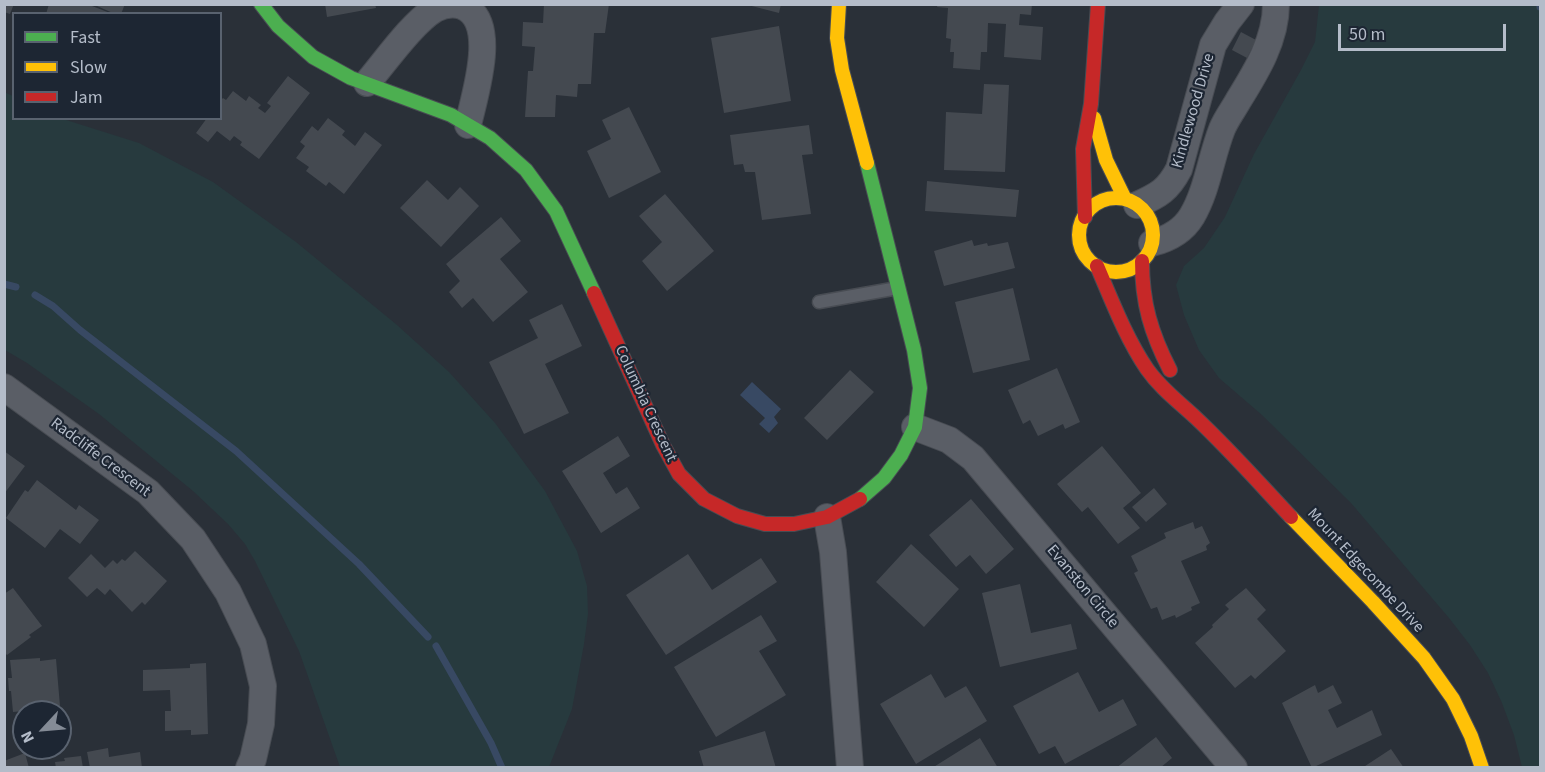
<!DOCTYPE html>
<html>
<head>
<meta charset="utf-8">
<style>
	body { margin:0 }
	#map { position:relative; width:1545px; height:772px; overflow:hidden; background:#2a3038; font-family:"Source Sans 3",sans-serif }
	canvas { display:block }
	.frame { position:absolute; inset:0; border:6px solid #b4bcc9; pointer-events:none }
	.legend { position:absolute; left:12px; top:12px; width:210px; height:108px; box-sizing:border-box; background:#1d2633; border:2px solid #59626f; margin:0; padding:8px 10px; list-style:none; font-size:18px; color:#b4bcc9 }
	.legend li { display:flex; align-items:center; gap:12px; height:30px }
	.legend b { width:30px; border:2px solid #59626f }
	.north { position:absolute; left:12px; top:700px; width:60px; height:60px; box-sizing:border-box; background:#1d2633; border:2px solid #59626f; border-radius:50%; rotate:244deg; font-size:16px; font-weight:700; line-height:24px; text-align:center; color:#b4bcc9 }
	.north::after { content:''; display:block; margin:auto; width:21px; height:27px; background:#848b96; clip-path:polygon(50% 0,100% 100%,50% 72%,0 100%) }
	.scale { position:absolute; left:1338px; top:24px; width:168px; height:27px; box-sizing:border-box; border:3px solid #b4bcc9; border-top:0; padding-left:8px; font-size:18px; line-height:21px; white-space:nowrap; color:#b4bcc9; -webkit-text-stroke:4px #1d2633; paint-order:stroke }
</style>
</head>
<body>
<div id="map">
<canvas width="1545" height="772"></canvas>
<div class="frame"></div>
<ul class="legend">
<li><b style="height:8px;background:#4caf50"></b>Fast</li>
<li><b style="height:8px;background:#ffc107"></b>Slow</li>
<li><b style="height:8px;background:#c62828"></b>Jam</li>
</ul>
<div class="north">N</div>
<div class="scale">50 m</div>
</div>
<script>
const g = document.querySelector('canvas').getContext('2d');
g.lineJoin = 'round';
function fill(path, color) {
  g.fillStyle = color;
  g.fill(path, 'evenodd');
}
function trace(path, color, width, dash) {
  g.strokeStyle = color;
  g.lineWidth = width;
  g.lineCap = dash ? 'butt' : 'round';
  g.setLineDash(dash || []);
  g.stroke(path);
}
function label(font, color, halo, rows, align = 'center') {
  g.font = font + ' "Source Sans 3",sans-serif';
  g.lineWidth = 4.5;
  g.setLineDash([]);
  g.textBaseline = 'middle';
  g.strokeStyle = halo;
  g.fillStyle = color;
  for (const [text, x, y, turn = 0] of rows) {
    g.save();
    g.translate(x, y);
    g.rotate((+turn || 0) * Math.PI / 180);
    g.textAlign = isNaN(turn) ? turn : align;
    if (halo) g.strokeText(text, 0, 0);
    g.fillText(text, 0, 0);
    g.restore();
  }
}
fill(new Path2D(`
	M1319,5H1540V767H1522L1514,735L1502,703L1488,673L1470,645L1449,618L1351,503L1262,415L1219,378L1199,350L1184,315L1176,285L1184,266L1204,248L1225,217L1254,154L1301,70L1315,42Z
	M4,92L13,96L14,118L63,119L139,143L213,182L296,242L397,325L449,372L495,423L545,491L577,551L587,586L588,614L584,644L572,709L549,767H340L299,651L255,561L245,544L228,524L193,491L99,414L27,363L5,350Z`), '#273a3e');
fill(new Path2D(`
	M752,382L781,409L774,417L778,423L769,433L759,424L765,418L740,395Z`), '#384963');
trace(new Path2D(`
	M1540,4V7
	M4,284L16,287
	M35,295L53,306L80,330L236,451L359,564L428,637
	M436,646L491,743L502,768`), '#384963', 7);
fill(new Path2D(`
	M4,4H14L10,14L4,12Z
	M49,4H87L110,13L46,14Z
	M98,4H125L121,14H115L97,6Z
	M325,4H375L376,8L327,17Z
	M544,4H609L605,33H594L591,84H578L577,97L556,95L555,117H525L528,71H533L535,47L522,46L523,22L543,23Z
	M744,4H781L779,13Z
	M938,4H1032L1031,15L1020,14L1019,25L1043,27L1041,60L1004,57L1006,24L988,23L987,52H981L980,70L953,68L954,52H950L951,39L946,38L948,8L937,7Z
	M779,26L791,101L724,113L711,38Z
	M1241,32L1256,40L1247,58L1232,50Z
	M288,76L310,93L259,159L240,145L242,142L234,136L230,141L217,131L208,142L196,133L207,118H220V101L223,98L226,100L233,91L246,101L249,96L261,105L258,108L265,113L271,106L267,103Z
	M984,84L1009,85L1005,172L944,170L946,112L982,114Z
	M629,107L661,172L609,198L587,151L611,139L602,120Z
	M328,118L345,131L342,135L355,146L365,132L382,145L344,194L329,182L326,186L306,171L309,167L296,158L305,146L300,142L312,126L318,131Z
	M809,125L813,154L802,155L811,214L762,220L755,172H745L743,164L734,165L730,135Z
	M427,180L448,200L460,187L479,206L441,247L400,208Z
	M927,181L1019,190L1016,217L925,211Z
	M665,194L714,251L667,291L642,261L662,242L639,216Z
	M501,217L521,241L500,259L528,292L493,322L473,298L462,308L449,292L460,281L446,264Z
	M972,240L974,246L987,243L988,246L1008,242L1015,268L944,286L934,251Z
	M1013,288L1030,360L973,373L955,302Z
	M562,304L582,346L545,364L569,413L524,434L489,362L538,338L529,320Z
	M1057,368L1080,422L1065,429L1063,424L1038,436L1030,420L1023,424L1008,390Z
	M850,370L874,392L827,440L804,418Z
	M618,436L630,456L603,473L616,494L627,487L640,508L601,533L562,471Z
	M1102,446L1141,493L1123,508L1140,528L1118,544L1088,507L1082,512L1057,484Z
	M4,451L25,466L4,494Z
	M37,480L76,510L79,505L99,520L80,544L60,529L45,548L6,518L25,490L28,492Z
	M1154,488L1167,504L1146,522L1132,507Z
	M971,499L1014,549L986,574L970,555L956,567L929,535Z
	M1193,522L1195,529L1202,526L1210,543L1206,546L1207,550L1181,561L1200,603L1191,607L1192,610L1176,618L1175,615L1162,620L1157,607L1151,609L1134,573L1138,571L1131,556L1166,538L1164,533Z
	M911,544L959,589L924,627L876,582Z
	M135,551L167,581L145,605L142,602L132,612L110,589L105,595L97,588L87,597L68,578L91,554L105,568L113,560L117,564L122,559L125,561Z
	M688,554L712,590L761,558L777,582L666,655L626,595Z
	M1020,584L1031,633L1071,624L1077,649L1000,667L982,593Z
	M13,588L42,626L29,635L31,637L7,655L4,652V594Z
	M1246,588L1266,610L1257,619L1286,651L1255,679L1251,675L1235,688L1195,643L1213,627L1212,625L1229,609L1225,605Z
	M761,615L777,641L759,651L786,695L716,737L674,667Z
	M40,658V661L56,659L60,706L45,707V709L13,712L11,691H9L8,678H12L10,660Z
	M206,663L208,734L191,735V730L165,731V711H171L170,690L143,691V670L190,668V664Z
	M1078,672L1099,712L1123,699L1137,725L1065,764L1055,746L1039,754L1013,706Z
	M931,674L945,698L966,686L987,721L916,764L880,704Z
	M1315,685L1318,693L1333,685L1342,703L1328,710L1337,728L1372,710L1382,735L1312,768L1282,703Z
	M765,731L776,768H704L699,751Z
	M1156,737L1172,758L1160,768H1116Z
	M980,738L998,768H932Z
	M108,748L109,757L140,752L142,768H90L87,752Z
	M1391,749L1404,768H1362Z
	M25,753L29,768H4V761Z
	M81,756L83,768H56L55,762L65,761L64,758Z`), '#444950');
const lane = new Path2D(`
	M819,302L898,288`);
const street = new Path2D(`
	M367,83C385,62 412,23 435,9C443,5 453,3 462,6C500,20 474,97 468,125
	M1137,205C1159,195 1168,190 1179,169L1213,45L1227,22L1241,4
	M1152,243C1168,239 1183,231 1192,216C1207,191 1211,157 1222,129C1226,119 1233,110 1238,101C1256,72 1276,40 1276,4
	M4,387L148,492L193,539L228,592L253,644L263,686L261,724L253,759L249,768
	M915,427L949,440L973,458L1234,768
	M827,517L833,552L850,768`);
const fast = new Path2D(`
	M261,4L278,26L313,57L351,78L451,115L490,138L526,170L556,211L594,293
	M860,499L884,478L901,455L915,427L920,388L914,350L867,163`);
const slow = new Path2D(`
	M839,4L837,38L842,70L867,163
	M1094,118L1106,160L1125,199
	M1079 235a37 37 0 1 1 74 0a37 37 0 1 1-74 0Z
	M1291,517L1373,602L1424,658L1453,699L1471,736L1482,768`);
const jam = new Path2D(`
	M1085,217L1083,149L1091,104L1098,4
	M1142,261C1142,303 1151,333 1170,370
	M1097,266C1112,301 1126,338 1147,369C1161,389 1179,402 1196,418C1229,449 1260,484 1291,517
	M594,293L663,445L679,474L704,499L737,516L765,524H794L827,517L860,499`);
trace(lane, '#484c53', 15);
trace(street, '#484c53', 28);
trace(fast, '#484c53', 16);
trace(slow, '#484c53', 16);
trace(jam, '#484c53', 16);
trace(lane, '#5a5e66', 12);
trace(street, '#5a5e66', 26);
trace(fast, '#4caf50', 14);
trace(slow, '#ffc107', 14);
trace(jam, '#c62828', 14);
label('16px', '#b4bcc9', '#1d2633', [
	["Kindlewood Drive",1194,111,-74],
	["Columbia Crescent",645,404,65],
	["Radcliffe Crescent",100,458,37],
	["Mount Edgecombe Drive",1365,571,47],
	["Evanston Circle",1082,587,50]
]);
</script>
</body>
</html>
